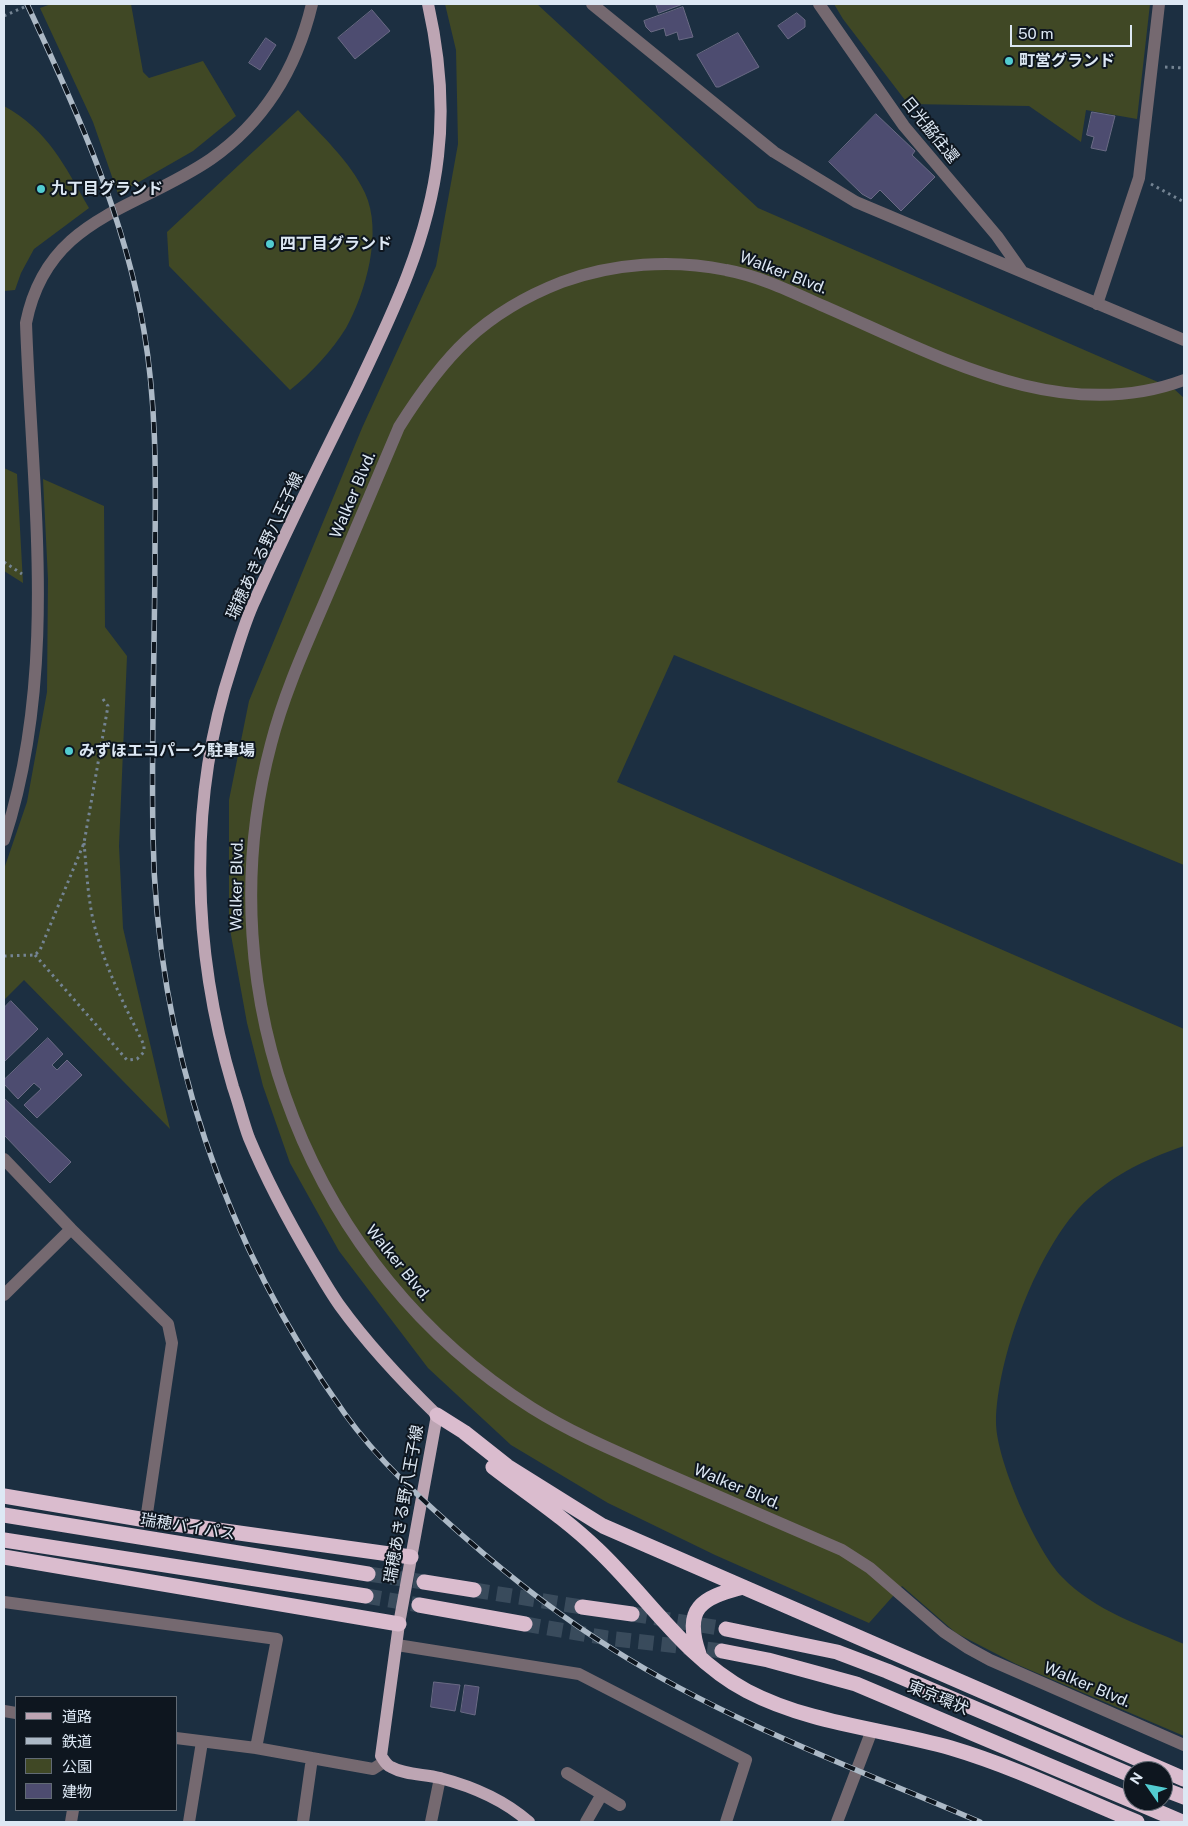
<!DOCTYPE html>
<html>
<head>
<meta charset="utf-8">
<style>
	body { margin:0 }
	#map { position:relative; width:1188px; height:1826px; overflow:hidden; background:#1c2f41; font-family:"Public Sans","Noto Sans JP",sans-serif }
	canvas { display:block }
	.frame { position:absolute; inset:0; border:5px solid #dde8f4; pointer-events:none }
	.legend { position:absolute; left:15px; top:1696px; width:162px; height:115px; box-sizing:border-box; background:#0e161f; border:1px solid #616a74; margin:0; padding:6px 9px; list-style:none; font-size:15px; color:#dde8f4 }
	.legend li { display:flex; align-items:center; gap:10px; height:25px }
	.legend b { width:25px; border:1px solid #616a74 }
	.north { position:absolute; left:1123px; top:1761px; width:50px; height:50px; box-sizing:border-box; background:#0e161f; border:1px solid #616a74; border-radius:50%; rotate:303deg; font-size:14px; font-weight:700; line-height:20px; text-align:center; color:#dde8f4 }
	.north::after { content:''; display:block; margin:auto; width:18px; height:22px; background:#52ccd1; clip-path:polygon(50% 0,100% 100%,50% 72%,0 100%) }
	.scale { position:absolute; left:1010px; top:25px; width:122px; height:22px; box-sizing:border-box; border:2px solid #dde8f4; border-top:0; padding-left:6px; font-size:15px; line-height:18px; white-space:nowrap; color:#dde8f4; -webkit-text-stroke:4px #0e161f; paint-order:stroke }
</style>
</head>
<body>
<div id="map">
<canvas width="1188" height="1826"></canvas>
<div class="frame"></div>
<ul class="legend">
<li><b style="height:6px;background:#bda5b3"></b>道路</li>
<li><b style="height:6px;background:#acb9c6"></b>鉄道</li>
<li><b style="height:14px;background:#404825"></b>公園</li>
<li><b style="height:14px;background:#4d4c70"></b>建物</li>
</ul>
<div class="north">N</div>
<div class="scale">50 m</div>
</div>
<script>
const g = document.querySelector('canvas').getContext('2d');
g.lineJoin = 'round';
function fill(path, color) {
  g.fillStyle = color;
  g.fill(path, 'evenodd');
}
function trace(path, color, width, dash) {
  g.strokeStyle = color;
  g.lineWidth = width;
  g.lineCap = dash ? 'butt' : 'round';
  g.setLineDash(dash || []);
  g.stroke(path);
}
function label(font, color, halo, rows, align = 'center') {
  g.font = font + ' "Public Sans","Noto Sans JP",sans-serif';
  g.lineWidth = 4;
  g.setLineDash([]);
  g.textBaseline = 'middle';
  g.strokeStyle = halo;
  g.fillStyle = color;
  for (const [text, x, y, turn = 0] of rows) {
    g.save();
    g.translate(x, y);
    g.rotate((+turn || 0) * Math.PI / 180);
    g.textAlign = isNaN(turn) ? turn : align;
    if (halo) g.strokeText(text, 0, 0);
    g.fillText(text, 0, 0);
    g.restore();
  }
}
fill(new Path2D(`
	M51,4H131L143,72L149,78L203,61L236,116L193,151L118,194L93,122L40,8Z
	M445,4H537L758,208L1174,389L1184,398V865L674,655L617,782L1184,1029V1146C1145,1159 1106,1178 1078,1209C1035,1257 997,1358 996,1422C996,1460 1036,1550 1062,1577C1095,1611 1142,1626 1184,1644V1736L1016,1664L956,1633L902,1586L869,1623L715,1555L608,1503L511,1445L428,1368L339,1251L290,1163L263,1086L247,1023L229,924V800L249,701L362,428L436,266L458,144L456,50Z
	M834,4H1150L1137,119L1086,110L1081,142L1029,106L908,104L843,19Z
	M4,106C49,131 64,165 89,208L34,249L21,273L15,290L4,291Z
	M298,110C321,135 350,161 365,193C383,232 366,292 346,328C332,351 311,373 290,390L169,266L167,232Z
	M4,468L17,474L23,583L4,571Z
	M43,479L104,506L105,627L127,656L119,846L123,928L170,1129L24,980L4,1000V869L27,802L47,692L48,579Z`), '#404825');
const building = new Path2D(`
	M656,4H683L659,13Z
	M683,7L693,37L679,40L677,32L666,36L664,28L651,32L646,27L644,21Z
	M372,10L390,31L355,59L338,38Z
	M797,13L805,20V27L788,39L778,26Z
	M738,33L759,67L719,87H716L697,55Z
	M266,38L276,45L260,70L249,63Z
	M1092,112L1115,116L1106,151L1091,148L1094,137L1087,135Z
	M876,114L915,151L912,155L935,177L901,211L880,190L871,199L862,194L829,162Z
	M11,1001L38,1029L4,1062V1008Z
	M48,1038L63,1054L52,1065L57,1070L67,1060L82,1075L37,1118L24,1105L41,1089L34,1083L18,1099L4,1084V1080Z
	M4,1098L71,1162L50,1183L4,1135Z
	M434,1682L460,1685L455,1711L431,1707Z
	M465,1685L479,1687L475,1715L461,1712Z`);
fill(building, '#4d4c70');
trace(building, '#6a6a84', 1);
trace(new Path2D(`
	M368,1574L424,1582
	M474,1590L582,1607
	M366,1596L419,1605
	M632,1614L726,1629
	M525,1624L607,1638L722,1651`), '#394b5c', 15, [15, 8]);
trace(new Path2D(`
	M4,16L31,4
	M1165,67L1184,68
	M1151,184L1184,202
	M4,562L22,574
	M35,955L127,1060L137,1059L144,1052V1045C127,1010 109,976 98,938C88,908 87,874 84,843
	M4,956L35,955L40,950L84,843L108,706L103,699`), '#748493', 3, [2.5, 4]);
trace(new Path2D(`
	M592,4L774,152L856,202L1184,340
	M819,4L904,126L997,236L1021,270
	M1097,304L1139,178L1159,4
	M1184,380C1059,427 933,353 821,305C790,291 759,276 726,270C673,259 613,263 562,282C482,313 443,357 399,427C373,488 348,548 322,608C303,652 283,697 271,744C204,996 311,1269 532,1408C575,1435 622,1454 669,1475C726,1500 784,1525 842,1550L870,1568L944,1632L968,1648L990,1660L1184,1745
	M4,840C59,672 32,495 26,323C47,217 135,211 211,159C265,121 297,67 312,4
	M4,1159L71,1229L168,1324L172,1343L146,1520
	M4,1295L71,1229
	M4,1602L277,1639L256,1748
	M397,1645L579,1674L746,1760L726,1822
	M4,1711L16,1713
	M176,1738L256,1748L373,1769L384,1762
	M567,1773L620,1805
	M71,1822L73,1810
	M189,1822L202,1742
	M303,1822L312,1758
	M431,1822L440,1778
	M586,1822L602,1794
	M837,1822L872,1730`), '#756970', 12);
trace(new Path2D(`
	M428,4C439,53 444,106 438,156C429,238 393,313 358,386C323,457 287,528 255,600C245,621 239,643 232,665C187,802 192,950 233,1087C239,1104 243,1122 249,1138C267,1181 289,1222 312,1261C321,1276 330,1292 340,1306C369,1346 402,1381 437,1415L399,1624L381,1756C384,1760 386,1765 391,1767C405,1775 424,1774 440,1778C471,1786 504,1800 529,1822`), '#bda5b3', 12);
trace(new Path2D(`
	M437,1415L464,1432L507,1466L603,1526L1184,1779
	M493,1467C528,1494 565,1518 597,1549C647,1596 685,1658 747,1691C810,1724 884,1729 951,1748C1015,1767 1076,1797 1137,1822
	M4,1496L146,1520L411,1557
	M4,1515L368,1574
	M4,1540L366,1596
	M4,1557L399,1624
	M424,1582L474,1590
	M419,1605L525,1624
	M582,1607L632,1614
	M726,1629L837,1652L887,1671L1133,1776
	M722,1651L768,1660L856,1684L1133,1801
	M699,1654C683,1608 701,1598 743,1587
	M1163,1789L1184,1797
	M1133,1801L1182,1822`), '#dabcce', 15);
const rail = new Path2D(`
	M27,4C76,109 125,216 144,331C156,401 156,473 155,544C155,641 151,739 153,836C156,1043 225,1246 345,1414C378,1460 420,1498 462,1535C510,1577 559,1616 614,1650C728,1722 857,1769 980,1822`);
trace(rail, '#acb9c6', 5.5);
trace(rail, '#0e161f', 4, [11]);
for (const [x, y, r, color] of [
	[1009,61,5,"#52ccd1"],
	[41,189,5,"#52ccd1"],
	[270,244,5,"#52ccd1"],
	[69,751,5,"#52ccd1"]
]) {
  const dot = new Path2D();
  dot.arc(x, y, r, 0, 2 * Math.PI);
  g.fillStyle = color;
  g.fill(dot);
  trace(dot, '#0e161f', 2);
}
label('bold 16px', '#dde8f4', '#0e161f', [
	["町営グランド",1019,61],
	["九丁目グランド",51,189],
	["四丁目グランド",280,244],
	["みずほエコパーク駐車場",79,751]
], 'left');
label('16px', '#dde8f4', '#0e161f', [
	["日光脇往還",930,130,51],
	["Walker Blvd.",783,273,21],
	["Walker Blvd.",353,495,-67],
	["瑞穂あきる野八王子線",265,546,-65],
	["Walker Blvd.",237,885,-89],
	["Walker Blvd.",398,1263,51],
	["Walker Blvd.",737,1487,23],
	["瑞穂あきる野八王子線",404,1504,-80],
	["瑞穂バイパス",188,1527,9],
	["Walker Blvd.",1087,1685,23],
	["東京環状",938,1698,22]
]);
</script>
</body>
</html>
